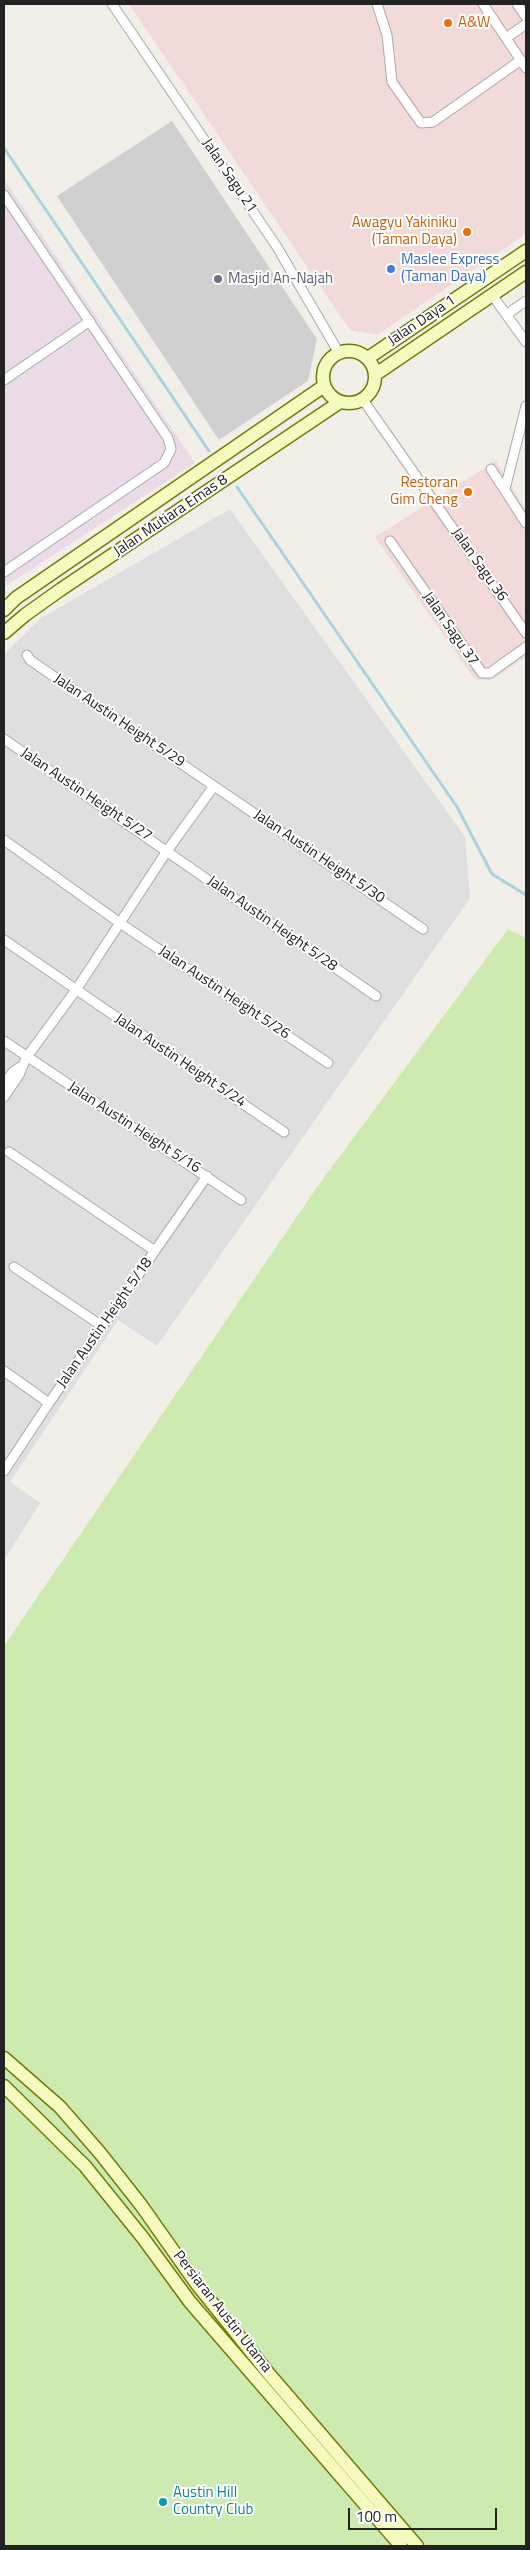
<!DOCTYPE html>
<html>
<head>
<meta charset="utf-8">
<style>
	body { margin:0 }
	#map { position:relative; width:530px; height:2550px; overflow:hidden; background:#f2efe9; font-family:"Titillium Web",sans-serif }
	canvas { display:block }
	.frame { position:absolute; inset:0; border:5px solid #222; pointer-events:none }
	.scale { position:absolute; left:348px; top:2508px; width:149px; height:22px; box-sizing:border-box; border:2px solid #222; border-top:0; padding-left:6px; font-size:15px; line-height:18px; white-space:nowrap; color:#222; -webkit-text-stroke:4px #fff; paint-order:stroke }
</style>
</head>
<body>
<div id="map">
<canvas width="530" height="2550"></canvas>
<div class="frame"></div>
<div class="scale">100 m</div>
</div>
<script>
const g = document.querySelector('canvas').getContext('2d');
g.lineJoin = 'round';
function fill(path, color) {
  g.fillStyle = color;
  g.fill(path, 'evenodd');
}
function trace(path, color, width, dash) {
  g.strokeStyle = color;
  g.lineWidth = width;
  g.lineCap = dash ? 'butt' : 'round';
  g.setLineDash(dash || []);
  g.stroke(path);
}
function label(font, color, halo, rows, align = 'center') {
  g.font = font + ' "Titillium Web",sans-serif';
  g.lineWidth = 4;
  g.setLineDash([]);
  g.textBaseline = 'middle';
  g.strokeStyle = halo;
  g.fillStyle = color;
  for (const [text, x, y, turn = 0] of rows) {
    g.save();
    g.translate(x, y);
    g.rotate((+turn || 0) * Math.PI / 180);
    g.textAlign = isNaN(turn) ? turn : align;
    if (halo) g.strokeText(text, 0, 0);
    g.fillText(text, 0, 0);
    g.restore();
  }
}
fill(new Path2D(`
	M230,509L465,837L470,898L157,1346L118,1320L10,1482L40,1503L4,1560V654L41,618Z`), '#e0dfdf');
fill(new Path2D(`
	M129,4H526V234L377,335L350,330Z
	M496,461L526,510V657L492,680H475L375,537Z`), '#f2dad9');
fill(new Path2D(`
	M4,179L195,463L4,587Z`), '#ebdbe8');
fill(new Path2D(`
	M172,121L317,339L308,381L219,440L57,196Z`), '#d0d0d0');
fill(new Path2D(`
	M508,929L526,938V2546H4V1646L317,1187Z`), '#cdebb0');
trace(new Path2D(`
	M4,148L209,451
	M237,487L457,807L492,874L526,895`), '#aad3df', 3);
const street = new Path2D(`
	M112,4L277,247L339,353
	M377,4L387,35L392,82L421,123L433,122L521,60
	M483,4L526,68
	M517,4L526,17
	M506,38L526,24
	M4,195L168,438L171,449L164,463L4,572
	M492,295L526,342
	M507,314L526,301
	M4,380L90,321
	M363,400L526,633
	M491,469L526,523
	M505,489L526,406
	M390,541L482,673H490L526,647
	M27,655L30,660L423,929
	M4,739L376,996
	M4,840L120,923L328,1063
	M4,940L284,1132
	M4,1041L241,1200
	M4,1084L13,1072L20,1067
	M4,1097L19,1075L26,1058L76,990L167,851L214,786
	M9,1152L155,1251
	M14,1267L102,1326
	M4,1371L49,1403
	M4,1471L49,1403L207,1176`);
const secondary = new Path2D(`
	M323 377a26 26 0 1 1 52 0a26 26 0 1 1-52 0Z
	M368,358L526,251
	M376,374L526,272
	M4,610L16,598L324,386
	M4,633L25,615L60,590L340,402
	M4,2058L60,2107L100,2153L141,2205L196,2283L269,2374L417,2546
	M4,2086L85,2166L143,2238L190,2302L401,2546`);
trace(street, '#a9a9a9', 11);
trace(secondary, '#707d05', 15);
trace(street, '#fff', 9);
trace(secondary, '#f7fabf', 12);
for (const [x, y, r, color] of [
	[448,23,5,"#e8710a"],
	[467,232,5,"#e8710a"],
	[391,269,5,"#3f7fe0"],
	[218,279,5,"#6b7280"],
	[468,492,5,"#e8710a"],
	[163,2502,5,"#0f9aa8"]
]) {
  const dot = new Path2D();
  dot.arc(x, y, r, 0, 2 * Math.PI);
  g.fillStyle = color;
  g.fill(dot);
  trace(dot, '#fff', 2);
}
label('15px', '#c56008', '#fff', [
	["A&W",458,23,"left"],
	["Awagyu Yakiniku",457,223],
	["(Taman Daya)",457,240],
	["Restoran",458,483],
	["Gim Cheng",458,500]
], 'right');
label('15px', '#222', '#fff', [
	["Jalan Sagu 21",229,176,56],
	["Jalan Daya 1",422,321,-34],
	["Jalan Mutiara Emas 8",171,516,-34],
	["Jalan Sagu 36",479,565,55],
	["Jalan Sagu 37",450,629,55],
	["Jalan Austin Height 5/29",119,721,34],
	["Jalan Austin Height 5/27",86,795,34],
	["Jalan Austin Height 5/30",319,857,34],
	["Jalan Austin Height 5/28",272,924,35],
	["Jalan Austin Height 5/26",224,993,34],
	["Jalan Austin Height 5/24",180,1061,34],
	["Jalan Austin Height 5/16",134,1128,33],
	["Jalan Austin Height 5/18",105,1323,-55],
	["Persiaran Austin Utama",222,2312,52]
]);
label('15px', '#366cbe', '#fff', [
	["Maslee Express",401,260],
	["(Taman Daya)",401,277]
], 'left');
label('15px', '#5b616d', '#fff', [
	["Masjid An-Najah",228,279]
], 'left');
label('15px', '#0d838f', '#fff', [
	["Austin Hill",173,2493],
	["Country Club",173,2510]
], 'left');
</script>
</body>
</html>
